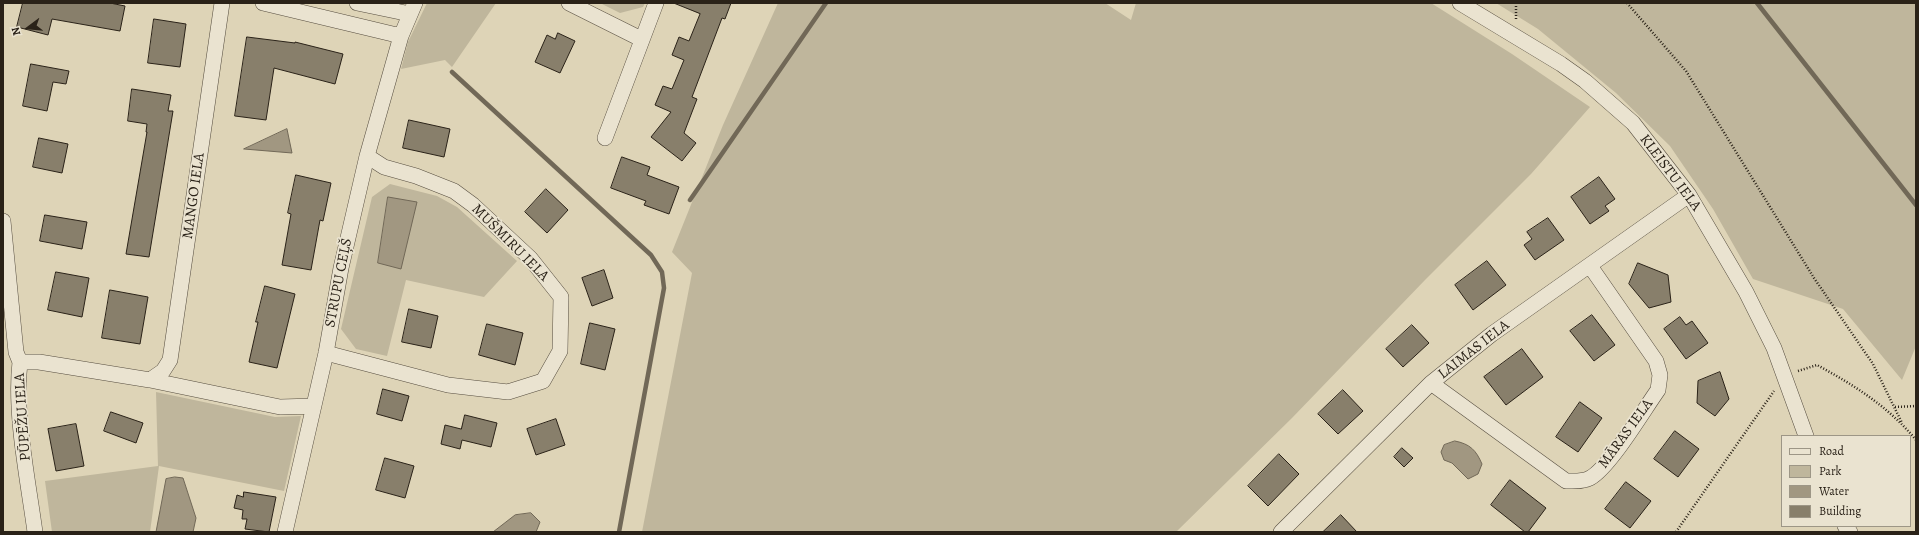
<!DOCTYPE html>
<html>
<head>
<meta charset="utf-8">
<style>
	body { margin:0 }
	#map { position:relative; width:1919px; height:535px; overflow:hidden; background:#ded4b7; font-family:Alegreya,serif }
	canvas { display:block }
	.frame { position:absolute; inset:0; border:4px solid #2a2218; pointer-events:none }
	.legend { position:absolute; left:1781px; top:435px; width:130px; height:92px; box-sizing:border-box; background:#eae3d0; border:1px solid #9d9686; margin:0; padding:5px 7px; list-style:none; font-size:12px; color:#2a2218 }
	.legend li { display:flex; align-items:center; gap:8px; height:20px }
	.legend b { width:20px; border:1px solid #9d9686 }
	.north { position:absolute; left:8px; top:8px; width:40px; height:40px; -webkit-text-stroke:3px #eae3d0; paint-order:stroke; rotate:254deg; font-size:11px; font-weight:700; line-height:16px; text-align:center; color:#2a2218 }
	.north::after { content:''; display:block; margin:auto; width:14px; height:18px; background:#2a2218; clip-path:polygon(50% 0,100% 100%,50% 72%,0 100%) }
</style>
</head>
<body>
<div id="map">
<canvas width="1919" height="535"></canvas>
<div class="frame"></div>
<ul class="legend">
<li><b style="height:5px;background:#eae3d0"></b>Road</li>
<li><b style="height:11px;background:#bfb69c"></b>Park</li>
<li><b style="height:11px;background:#a19781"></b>Water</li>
<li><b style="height:11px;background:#887f6b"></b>Building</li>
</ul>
<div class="north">N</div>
</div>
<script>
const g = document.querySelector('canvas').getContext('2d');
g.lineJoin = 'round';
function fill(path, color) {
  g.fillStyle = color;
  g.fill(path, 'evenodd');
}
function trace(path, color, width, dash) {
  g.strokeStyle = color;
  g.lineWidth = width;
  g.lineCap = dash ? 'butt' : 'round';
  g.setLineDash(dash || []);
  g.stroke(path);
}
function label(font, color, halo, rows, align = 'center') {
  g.font = font + ' Alegreya,serif';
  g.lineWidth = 3.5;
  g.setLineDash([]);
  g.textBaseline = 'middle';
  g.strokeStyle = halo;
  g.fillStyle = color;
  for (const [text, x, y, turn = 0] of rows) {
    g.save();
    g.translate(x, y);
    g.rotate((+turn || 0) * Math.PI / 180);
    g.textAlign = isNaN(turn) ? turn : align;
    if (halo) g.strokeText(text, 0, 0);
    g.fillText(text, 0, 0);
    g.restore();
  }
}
fill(new Path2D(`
	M427,3H496L452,67L445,60L401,69L408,42Z
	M600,3H645L643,7L620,13Z
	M778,3H1105L1131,20L1136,3H1431L1512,54L1590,107L1531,174L1425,280L1292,418L1176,532H642L692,273L672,252L723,125Z
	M1496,3H1916V346L1902,380L1843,309L1753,279L1713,209L1670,146L1616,93L1538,29Z
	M390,184L437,196L457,207L517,261L484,297L406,280L387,356L356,349L341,329L372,197Z
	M156,392L275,417L301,416L284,491L159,466L150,532H52L45,481L158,466Z`), '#bfb69c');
const water = new Path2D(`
	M287,129L292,153L244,149Z
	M388,197L417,202L401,269L378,263Z
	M1455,441C1470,444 1476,450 1482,464L1478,474L1468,479L1452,463L1444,460L1441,452L1444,445Z
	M175,477L183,478L196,518L193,532H156L166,479Z
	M531,513L540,522L536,532H493L515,515Z`);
fill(water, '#a19781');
trace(water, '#716857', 1);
trace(new Path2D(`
	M1757,3L1916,205
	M452,72L651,255L662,272L664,288L619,532
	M690,200L826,3`), '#716857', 4.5);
const building = new Path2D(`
	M23,3H110L125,6L120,31L52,19L48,35L17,27Z
	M674,3H731L725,19L722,18L692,97L697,99L684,133L696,143L682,161L651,137L671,112L655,105L663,86L672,89L684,60L672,55L679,37L689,41L700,14Z
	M154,19L186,24L180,67L148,63Z
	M558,33L575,41L560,73L535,62L547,35L555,39Z
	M247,37L295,43V42L343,54L335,84L274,68L266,120L235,116Z
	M31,64L69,71L66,84L53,82L47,111L23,106Z
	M132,89L171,95L168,111H173L149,257L126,254L147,132H146L147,124L128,121Z
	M409,120L450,129L444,157L403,148Z
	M39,138L68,144L62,173L33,167Z
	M622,157L650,167L647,175L679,187L669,214L644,205L646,201L611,188Z
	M296,175L331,183L323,221L320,220L311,270L282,265L291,214L288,213Z
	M1599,177L1615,199L1605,206L1609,211L1590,224L1571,197Z
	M546,189L568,210L547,233L525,212Z
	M45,215L87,222L82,249L40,241Z
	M1548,218L1564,240L1535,260L1524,245L1532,239L1527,232Z
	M1487,261L1506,285L1473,310L1455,285Z
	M1638,263L1668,275L1671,302L1649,308L1629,284Z
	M604,270L613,298L592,306L582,278Z
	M56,272L89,278L82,317L48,310Z
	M265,286L295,294L277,368L249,362L258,322H256Z
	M110,290L148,297L140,344L102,338Z
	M409,309L438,316L431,348L402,342Z
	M1592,315L1615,345L1594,361L1570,331Z
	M1680,317L1686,325L1692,321L1708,343L1686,359L1664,329Z
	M590,323L615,329L605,370L581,364Z
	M487,324L523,333L515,365L479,355Z
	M1412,325L1429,343L1403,367L1386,349Z
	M1522,349L1543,377L1506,405L1484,377Z
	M1720,372L1729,399L1715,416L1697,403L1698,381Z
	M383,389L409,396L402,421L377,414Z
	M1343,390L1363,411L1338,434L1318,414Z
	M1580,402L1602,418L1578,452L1556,437Z
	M111,412L143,423L136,443L104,431Z
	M465,415L497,423L491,447L462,440L460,449L441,444L445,425L461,429Z
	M556,419L565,445L536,455L527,429Z
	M76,424L84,466L56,471L48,429Z
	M1675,431L1699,449L1678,477L1654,459Z
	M1402,448L1413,458L1404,467L1394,457Z
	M1279,454L1299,474L1268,506L1248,486Z
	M385,458L414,466L405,498L376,490Z
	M1510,480L1546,508L1528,532H1525L1491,505Z
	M1626,482L1651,501L1630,528L1605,509Z
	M244,492L276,497L269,532L245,529L247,519H242L243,510L234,508L237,495L243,497Z
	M1341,515L1357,532H1323Z`);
fill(building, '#887f6b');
trace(building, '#2a2218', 1);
const minor = new Path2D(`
	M263,3L401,36
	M357,3L410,14
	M569,3L641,39
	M1460,3L1561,64L1585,81L1633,123L1689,195L1746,292L1774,348L1806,436
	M605,138L656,3
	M3,221L16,352L20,362
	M326,353L448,385L508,392L543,381L560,351L561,297L530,258L473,205L454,191L416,176L384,167L367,156
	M150,380L163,371L170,360L222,3
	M1431,383L1566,481C1574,481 1583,482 1590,478C1610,467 1643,411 1658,390L1660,375L1656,361L1590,266
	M1845,526L1850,532
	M35,532C28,480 14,413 20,362H39L150,380L280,407L314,406
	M285,532L326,353L341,268L367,156L401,36L415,3
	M1281,532L1431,383L1492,334L1689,195`);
trace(minor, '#574e40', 16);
trace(new Path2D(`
	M1516,3V20
	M1627,3L1686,71L1814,278L1873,364L1902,423
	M1798,371L1817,365C1854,385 1889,407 1916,440
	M1895,407L1916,406
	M1676,532L1774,391`), '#2a2218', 2.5, [1, 2]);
trace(minor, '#eae3d0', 15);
label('15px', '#2a2218', '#eae3d0', [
	["KLEISTU IELA",1670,173,53],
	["MANGO IELA",194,196,-82],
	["MUŠMIRU IELA",510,243,45],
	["STRUPU CEĻŠ",339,283,-79],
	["LAIMAS IELA",1474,350,-38],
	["PŪPĒŽU IELA",23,417,-94],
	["MĀRAS IELA",1626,434,-54]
]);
</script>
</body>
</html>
